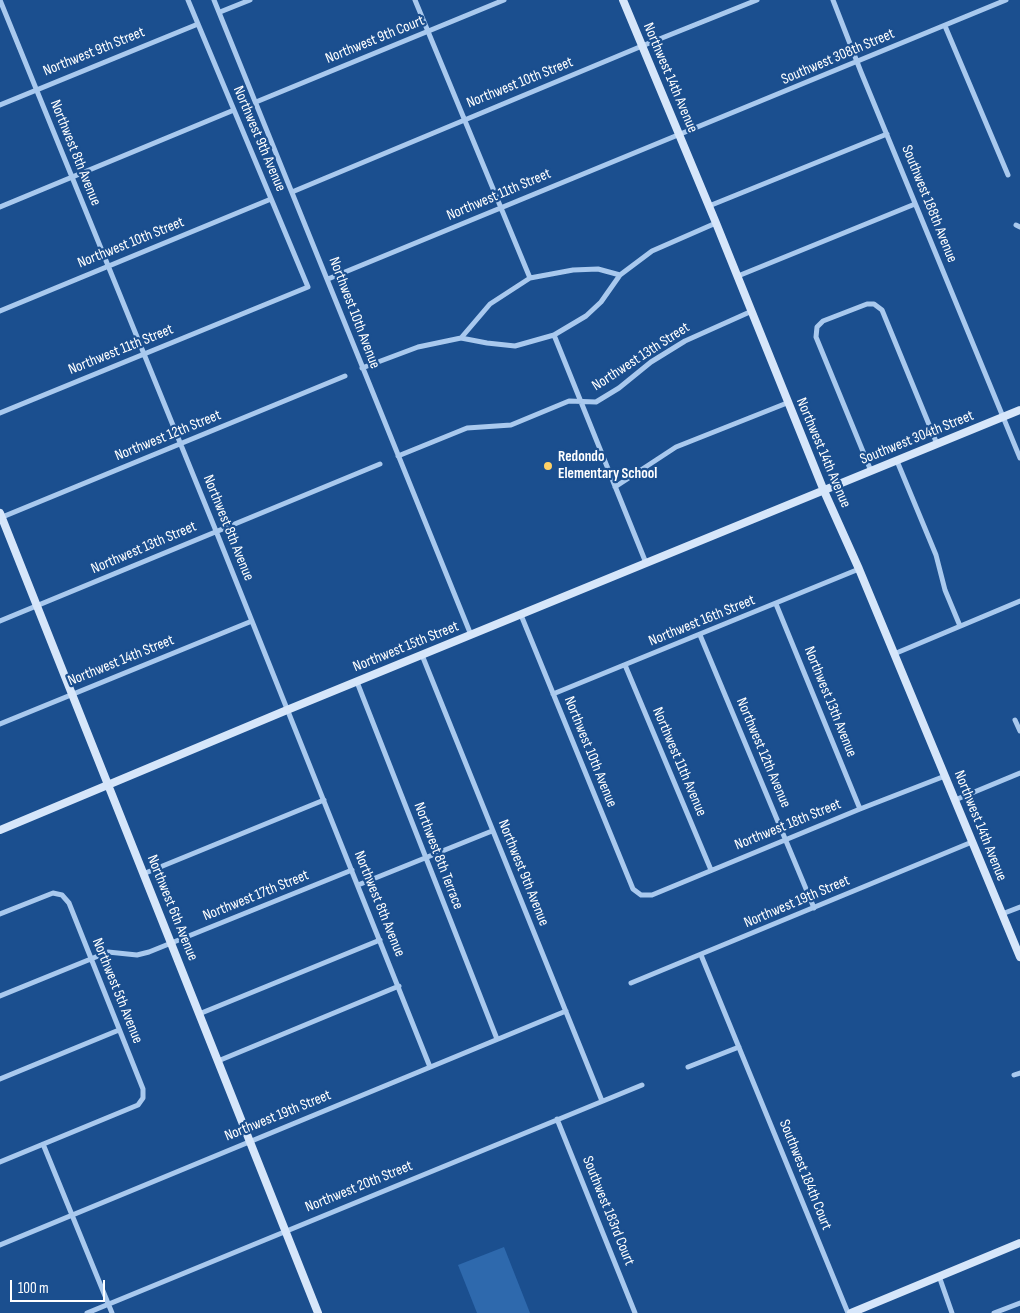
<!DOCTYPE html>
<html>
<head>
<meta charset="utf-8">
<style>
	body { margin:0 }
	#map { position:relative; width:1020px; height:1313px; overflow:hidden; background:#1b4f8f; font-family:"Sofia Sans Condensed",sans-serif }
	canvas { display:block }
	.scale { position:absolute; left:10px; top:1280px; width:95px; height:22px; box-sizing:border-box; border:2px solid #fff; border-top:0; padding-left:6px; font-size:15px; line-height:18px; white-space:nowrap; color:#fff; -webkit-text-stroke:4px #1b4f8f; paint-order:stroke }
</style>
</head>
<body>
<div id="map">
<canvas width="1020" height="1313"></canvas>
<div class="scale">100 m</div>
</div>
<script>
const g = document.querySelector('canvas').getContext('2d');
g.lineJoin = 'round';
function fill(path, color) {
  g.fillStyle = color;
  g.fill(path, 'evenodd');
}
function trace(path, color, width, dash) {
  g.strokeStyle = color;
  g.lineWidth = width;
  g.lineCap = dash ? 'butt' : 'round';
  g.setLineDash(dash || []);
  g.stroke(path);
}
function label(font, color, halo, rows, align = 'center') {
  g.font = font + ' "Sofia Sans Condensed",sans-serif';
  g.lineWidth = 4.5;
  g.setLineDash([]);
  g.textBaseline = 'middle';
  g.strokeStyle = halo;
  g.fillStyle = color;
  for (const [text, x, y, turn = 0] of rows) {
    g.save();
    g.translate(x, y);
    g.rotate((+turn || 0) * Math.PI / 180);
    g.textAlign = isNaN(turn) ? turn : align;
    if (halo) g.strokeText(text, 0, 0);
    g.fillText(text, 0, 0);
    g.restore();
  }
}
fill(new Path2D(`
	M504,1247L530,1313H477L458,1265Z`), '#2e69ad');
trace(new Path2D(`
	M0,0L216,531L430,1067
	M214,0L471,635
	M415,0L530,278
	M833,0L861,72L1020,458
	M220,12L250,0
	M945,26L1008,175
	M256,102L504,0
	M0,105L198,24
	M292,192L642,46L757,0
	M709,206L887,134
	M0,207L234,110
	M1016,225L1020,227
	M738,276L915,204
	M328,279L1006,0
	M0,311L271,199
	M554,335L646,563
	M461,338L490,304L530,278L573,270L598,269L620,275
	M362,368L418,347L461,338L487,343L515,346L554,335L586,316L601,302L620,275L652,251L716,223
	M0,413L308,287L188,0
	M398,456L467,428L511,425L569,401L596,402L619,388L651,362L685,341L752,311
	M897,461L936,555L945,590L960,626
	M871,471L816,337L817,327L823,321L867,304H874L882,310L937,444
	M615,487L676,447L787,403
	M0,518L345,376
	M776,604L860,809
	M521,615L633,889L641,895H652L860,809L945,776
	M0,621L380,464
	M700,635L814,908
	M894,654L1020,601
	M422,655L602,1101
	M625,665L711,870
	M357,682L497,1039
	M553,694L859,569
	M1015,720L1020,731
	M0,724L252,621
	M955,800L1020,773
	M143,874L324,800
	M358,885L492,831
	M0,914L53,893L62,895L69,903L143,1089V1098L138,1105L0,1162
	M1002,914L1020,907
	M701,955L848,1313
	M631,983L972,842
	M0,996L108,952L137,955L149,952L352,870
	M199,1014L380,940
	M218,1061L399,986
	M688,1067L739,1047
	M1014,1075L1020,1073
	M0,1079L119,1030
	M557,1119L635,1313
	M43,1144L112,1313
	M0,1245L566,1011
	M939,1276L952,1313
	M87,1313L642,1085
	M994,1313L1020,1303`), '#a9c9ee', 5);
trace(new Path2D(`
	M623,0L716,223L824,491L859,569L1020,957
	M0,513L318,1313
	M0,830L287,710L1020,410
	M851,1313L1020,1243`), '#d6e6fa', 8);
for (const [x, y, r, color] of [
	[548,466,5,"#ffd166"]
]) {
  const dot = new Path2D();
  dot.arc(x, y, r, 0, 2 * Math.PI);
  g.fillStyle = color;
  g.fill(dot);
  trace(dot, '#1b4f8f', 2);
}
label('15px', '#fff', '#1b4f8f', [
	["Northwest 9th Court",375,40,-22],
	["Northwest 9th Street",94,52,-22],
	["Southwest 308th Street",838,57,-23],
	["Northwest 14th Avenue",670,78,67],
	["Northwest 10th Street",520,83,-22],
	["Northwest 9th Avenue",259,139,67],
	["Northwest 8th Avenue",75,153,68],
	["Northwest 11th Street",499,195,-23],
	["Southwest 188th Avenue",929,204,68],
	["Northwest 10th Street",131,243,-22],
	["Northwest 10th Avenue",354,313,69],
	["Northwest 11th Street",121,350,-22],
	["Northwest 13th Street",641,357,-33],
	["Northwest 12th Street",168,436,-22],
	["Southwest 304th Street",917,438,-22],
	["Northwest 14th Avenue",823,453,67],
	["Northwest 8th Avenue",228,528,68],
	["Northwest 13th Street",144,548,-23],
	["Northwest 16th Street",702,621,-22],
	["Northwest 15th Street",406,647,-22],
	["Northwest 14th Street",121,661,-22],
	["Northwest 13th Avenue",830,702,68],
	["Northwest 10th Avenue",590,752,68],
	["Northwest 12th Avenue",763,753,67],
	["Northwest 11th Avenue",679,762,67],
	["Northwest 18th Street",788,825,-22],
	["Northwest 14th Avenue",980,826,68],
	["Northwest 8th Terrace",438,856,69],
	["Northwest 9th Avenue",523,873,68],
	["Northwest 17th Street",256,896,-22],
	["Northwest 19th Street",797,902,-23],
	["Northwest 8th Avenue",379,904,68],
	["Northwest 6th Avenue",172,908,68],
	["Northwest 5th Avenue",117,991,68],
	["Northwest 19th Street",278,1116,-22],
	["Southwest 184th Court",805,1175,68],
	["Northwest 20th Street",359,1187,-22],
	["Southwest 183rd Court",608,1211,68]
]);
label('bold 15px', '#fff', '#1b4f8f', [
	["Redondo",558,457],
	["Elementary School",558,474]
], 'left');
</script>
</body>
</html>
